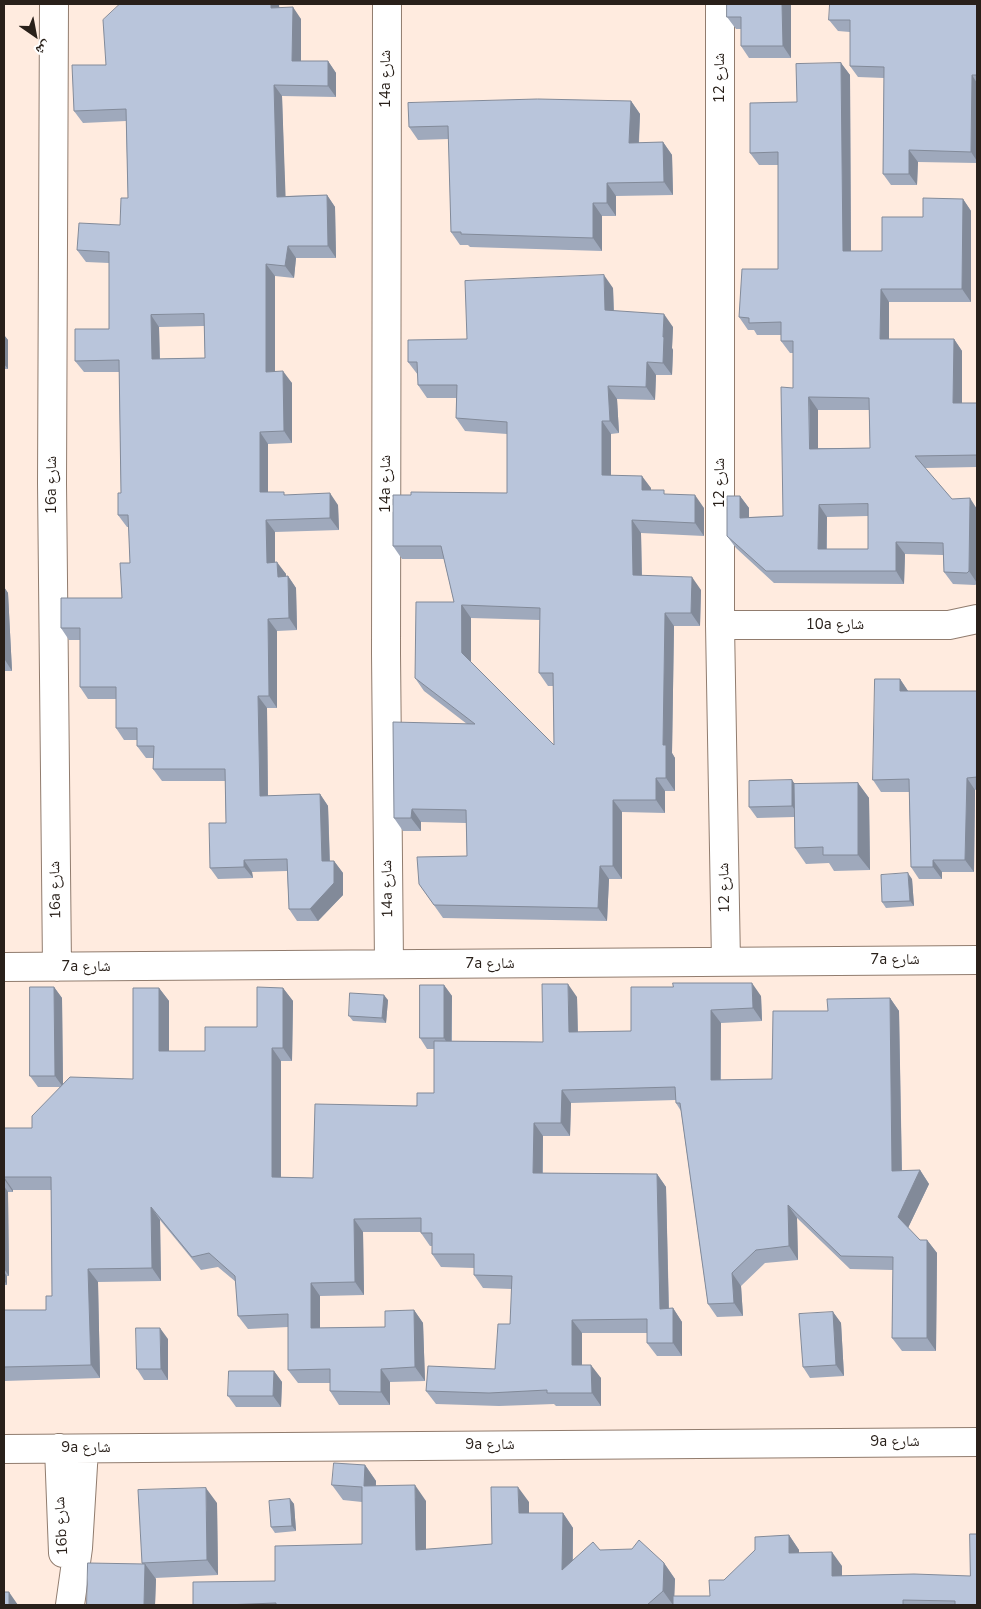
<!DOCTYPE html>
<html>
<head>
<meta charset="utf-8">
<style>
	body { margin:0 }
	#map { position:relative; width:981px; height:1609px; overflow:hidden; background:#ffebdf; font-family:"Nunito Sans","Noto Naskh Arabic",sans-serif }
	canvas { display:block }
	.frame { position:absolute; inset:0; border:5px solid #29201a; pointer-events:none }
	.north { position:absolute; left:10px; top:10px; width:50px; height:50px; -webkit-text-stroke:4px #fff; paint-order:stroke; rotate:147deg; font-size:14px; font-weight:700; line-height:20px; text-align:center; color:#29201a }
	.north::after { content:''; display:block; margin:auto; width:18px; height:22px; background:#29201a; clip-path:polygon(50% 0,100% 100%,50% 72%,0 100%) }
</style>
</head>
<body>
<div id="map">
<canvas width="981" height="1609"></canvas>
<div class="frame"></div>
<div class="north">ش</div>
</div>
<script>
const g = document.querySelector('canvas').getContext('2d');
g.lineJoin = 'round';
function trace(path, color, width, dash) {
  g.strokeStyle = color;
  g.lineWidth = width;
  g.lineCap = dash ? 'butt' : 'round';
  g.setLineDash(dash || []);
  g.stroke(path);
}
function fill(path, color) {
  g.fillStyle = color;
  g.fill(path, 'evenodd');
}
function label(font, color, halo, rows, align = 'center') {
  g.font = font + ' "Nunito Sans","Noto Naskh Arabic",sans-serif';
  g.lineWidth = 4.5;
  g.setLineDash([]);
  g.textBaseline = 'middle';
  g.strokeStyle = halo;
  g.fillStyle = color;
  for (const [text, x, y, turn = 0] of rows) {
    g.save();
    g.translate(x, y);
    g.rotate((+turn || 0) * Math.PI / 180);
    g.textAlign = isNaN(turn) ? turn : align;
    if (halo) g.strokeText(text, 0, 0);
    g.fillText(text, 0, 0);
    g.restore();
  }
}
const street = new Path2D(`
	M54,4L52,483L57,967
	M387,4L386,653L389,964
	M720,4V625L726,962
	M720,625H949L977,619
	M4,967L977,960
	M59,1448L63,1553
	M4,1449L977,1442
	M70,1605L78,1548L84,1449`);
trace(street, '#917c6e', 30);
trace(street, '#fff', 28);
fill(new Path2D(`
	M279,4V7L301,19V61H328L336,73V97L282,96L285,196L327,195L335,207L336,258H296L294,278L275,276V371L292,383V443L268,444V492L286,495L338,505L339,530L275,532V562L286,574V576H288L296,588L297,630L277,631V708H267L268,796L320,794L328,806L330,861H334L343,873V895L318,921H297L289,909L287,871L252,872L253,878L218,879L210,868L226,823L225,781H162L153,769L154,758H146L137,746V740H124L116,728V699H88L80,687V640H69L61,628L122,598L130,563L129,527H127L118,515L121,493L119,372H84L75,361L109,329V263L86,262L77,250L120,225L128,198L126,121L83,123L74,111L106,65ZM204,326L205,358L160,359L159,327Z
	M727,4H791V58H749L741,46V29H736L727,17Z
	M977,4V163L918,162L917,185H891L883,174L884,78L858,77L850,66V32L838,31L829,20Z
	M841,63L850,75L851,251H882L923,217L963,199L971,211V302H889V339H954L962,351V403H977V467L925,468L952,499L977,509V584L975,585L953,584L944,572L943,555L905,554L904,584L774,583L736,548L727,536L740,496L749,508V517L783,516L793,388V353H790L781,341V335H757L754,330H748L739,317L778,269V165H759L750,153L797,102ZM818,410H869L870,448H818ZM868,516V549H827V517Z
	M631,101L640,114L639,143L663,142L672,155L673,195L616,196V216H602V251L470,247L468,245H460L451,232L449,139L418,140L409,127Z
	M613,288L614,311L673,327L672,348L673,350L672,375H656L655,400L617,399L619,433L611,434V475L651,488V490L667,495L704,508V536L641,533L642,576L701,590L700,626H674L672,753L675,758V791H665V813L622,812V879H609L607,921L443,918L419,884L467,856L466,823L421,822V831H403L394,818L467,724L424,691L415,678L454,602L444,559H402L393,546L507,493V434L465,431L456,418V398H427L418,385V375L408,362L467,339ZM471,618L540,620L539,673L548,686H553L554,745L471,662Z
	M4,335L8,340V369H4Z
	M4,587L8,593L12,671H4Z
	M900,679L908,691H977V789L975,790L974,872H942V879H919L911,867L909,792H881L873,780Z
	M792,780L794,784L858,783L869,798L870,870L834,871L829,863L806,864L795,848L794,817L757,818L749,807Z
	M912,879L914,906L886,908L882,902Z
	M444,985L452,996V1041L543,1042L577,997L578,1032L631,1031L761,996L762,1021L721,1023V1080L772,1079L828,1011L890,998L899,1011L902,1171L920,1170L929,1184L908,1228L920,1240H927L937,1253L936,1351H902L892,1338L893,1270L850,1269L797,1218L798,1260L765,1263L741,1286L743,1316L717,1317L708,1304L681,1111L676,1103V1100L571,1103L570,1136H543V1173L657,1174L666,1187L669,1309L673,1308L682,1322V1356H657L647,1343V1333H582V1365L601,1378V1406H556L554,1404L499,1406L436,1404L426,1391L495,1369L510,1324L512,1289L483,1288L474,1275V1268L441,1267L432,1254V1246H430L421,1233V1232H363L364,1295L320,1296V1328L385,1327L414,1310L423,1323L425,1381L390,1382V1405H339L330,1391V1383H298L288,1370V1327L248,1329L238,1316L236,1282L218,1267L201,1270L160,1220L161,1281L98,1282L100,1378L4,1381V1310H46L52,1296L51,1190H13V1192H8L9,1276H7V1285H4V1128H32L60,1087H38L30,1076L54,987L62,998L63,1085L133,1079L159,988L169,1001V1051H205L257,1027L283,988L293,1001L292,1061H281V1177L313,1178L434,1093V1049H427L420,1038Z
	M388,1000L386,1023L353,1021L349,1016Z
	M833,1312L841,1323L844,1376L810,1378L803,1367Z
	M168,1339V1380H144L137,1369Z
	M274,1371L282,1382L281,1407H236L228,1396Z
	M365,1465L376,1481V1486L426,1501V1550L492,1544L529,1502V1513H563L573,1528V1560L600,1550L664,1563L675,1579L674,1596H710L724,1580L789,1535L799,1550V1553L842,1566V1576H970L977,1605H193L275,1581L362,1544V1502L343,1500L332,1485Z
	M290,1499L294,1504L296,1531L275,1533L271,1527Z
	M217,1503L218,1575L155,1578L156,1579L155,1605H87L142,1564V1563Z`), '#9fa9bc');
fill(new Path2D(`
	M271,4H279L280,19L271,8Z
	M782,4H791V58L783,46Z
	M293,7L301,19V73L292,61Z
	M328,61L336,73V97L328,86Z
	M841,63L850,75L851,263L843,251Z
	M972,75L977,83V161L971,152Z
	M274,85L282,96L286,208L277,197Z
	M631,101L640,114L638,156L629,143Z
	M663,142L672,155L673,195L664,182Z
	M909,150L918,162L917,185L909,174Z
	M607,183L616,196V216L607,203Z
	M4,187L5,188L4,213Z
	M327,195L335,207L336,258L328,246Z
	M963,199L971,211V302L962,289Z
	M593,203L602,216V251L593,238Z
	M288,246L296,258L294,278L285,266Z
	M266,264L275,276V383L266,372Z
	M604,275L613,288L614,323L605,310Z
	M881,289L889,302V351L880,339Z
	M664,314L673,327L672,348L673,350L672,375L663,363V337Z
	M151,315L159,327L160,371L152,359Z
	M4,335L8,340V369L4,364Z
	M954,339L962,351V416L953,403Z
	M647,362L656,375L655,400L646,387Z
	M283,371L292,383V443L284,431Z
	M608,386L617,399L619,433L610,421Z
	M809,397L818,410V461L810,449Z
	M602,421L611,434V488L602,475Z
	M260,432L268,444V504L260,492Z
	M642,476L651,488V503L642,490Z
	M330,493L338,505L339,530L330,518Z
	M695,495L704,508V536L695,523Z
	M740,496L749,508V530L740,518Z
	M970,498L977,509V583L969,571Z
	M819,505L827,517L826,562L818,549Z
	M266,520L275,532V574L267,563Z
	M632,520L641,533L642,588L633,575Z
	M896,542L905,554L904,584L896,571Z
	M277,562L286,574V588L278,577Z
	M288,576L296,588L297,630L289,618Z
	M692,577L701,590L700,626L691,613Z
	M4,587L8,593L12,671L5,660L4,643Z
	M462,605L471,618V666L462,653Z
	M665,613L674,626L672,753L675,758V791L666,778L663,745Z
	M268,619L277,631V708L269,696Z
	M900,679L908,691H900Z
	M258,696L267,708L268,808L260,796Z
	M656,778L665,791V813L656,800Z
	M967,778L975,790L974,872L965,860Z
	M792,780L800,791V817L792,806Z
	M858,783L869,798L870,870L858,855Z
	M320,794L328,806L330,873L322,861Z
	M613,800L622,812V879L613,866Z
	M412,809L421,822V831L411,818Z
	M244,860L252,872L253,878L244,867Z
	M933,860L942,872V879L933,867Z
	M334,861L343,873V895L318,921L310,909Z
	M600,866L609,879L607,921L598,908Z
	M908,873L912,879L914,906L910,901Z
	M752,983L761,996L762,1021L753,1008Z
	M568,984L577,997L578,1046L569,1032Z
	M444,985L452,996L451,1049L444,1038Z
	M54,987L62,998L63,1087L55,1076Z
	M159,988L169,1001V1064L159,1051Z
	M283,988L293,1001L292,1061L283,1048Z
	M384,995L388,1000L386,1023L382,1018Z
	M890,998L899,1011L902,1184L892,1171Z
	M711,1010L721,1023L720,1094L711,1080Z
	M272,1048L281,1061V1190L272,1177Z
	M562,1090L571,1103L570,1136L561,1123Z
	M534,1123L543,1136L542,1186L533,1173Z
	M920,1170L929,1184L907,1230L898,1217Z
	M657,1174L666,1187L669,1322L660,1309Z
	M4,1177L13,1190V1192L4,1179Z
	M4,1186L8,1192L9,1276L4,1269Z
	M788,1205L797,1218L798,1260L789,1246Z
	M151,1207L160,1220L161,1281L152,1268Z
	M354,1219L363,1232L364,1295L355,1282Z
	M927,1240L937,1253L936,1351L927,1338Z
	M88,1269L98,1282L100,1378L91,1365Z
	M4,1272L7,1276V1285L4,1280Z
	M732,1273L741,1286L743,1316L734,1303Z
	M311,1283L320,1296V1342L311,1328Z
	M673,1308L682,1322V1356L673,1343Z
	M414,1310L423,1323L425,1381L415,1367Z
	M833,1312L841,1323L844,1376L836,1365Z
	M572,1320L582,1333V1378L572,1365Z
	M160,1328L168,1339V1380L161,1369Z
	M591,1365L601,1378V1406L592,1393Z
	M381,1369L390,1382V1405L381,1392Z
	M274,1371L282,1382L281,1407L273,1396Z
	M365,1465L376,1481L375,1502L364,1486Z
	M415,1485L426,1501V1566L416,1550Z
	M518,1487L529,1502V1528L519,1513Z
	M206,1488L217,1503L218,1575L207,1560Z
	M290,1499L294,1504L296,1531L292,1526Z
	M563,1513L573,1528L572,1585L562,1570Z
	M789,1535L799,1550V1567L789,1553Z
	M832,1552L842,1566V1591L832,1576Z
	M664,1563L675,1579L674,1605H673L663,1591Z
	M145,1564L156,1579L155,1605H144Z
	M9,1592L18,1605H9Z`), '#828a99');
const building = new Path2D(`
	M120,4H271V8L293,7L292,61H328V86L274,85L277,197L327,195L328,246H288L285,266L266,264V372L283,371L284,431L260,432V492H284V495L330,493V518L266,520L267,563L277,562L278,577L288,576L289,618L268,619L269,696H258L260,796L320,794L322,861H334V883L310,909H289L287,859L244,860V867L210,868L209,823H226L225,769H153L154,746H137V728H116V687H80V628H61V598H122L120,563H130L128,515H118V493H121L119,360L75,361V329H109V252L77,250L79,223L120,225L121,198H128L126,109L74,111L72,65H106L103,20ZM204,314L205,358L152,359L151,315Z
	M727,4H782L783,46H741V17H727Z
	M830,4H977V75H972L971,152L909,150V174H883L884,67L850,66V20H829Z
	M841,63L843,251H882V217H923V198L963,199L962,289H881L880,339H954L953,403H977V455L915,456L952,499L970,498L969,571L967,573L944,572L943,543L896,542V571H766L727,536V496H740V518L783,516L781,387L793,388V341H781V322L749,323V318L739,317L742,269H778V152L750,153V103L797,102L796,64ZM809,397L869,398L870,448L810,449ZM868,504V549H818L819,505Z
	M538,99L631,101L629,143L663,142L664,182L607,183V203H593V238L461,234V232H451L448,126L409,127L408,103Z
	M604,275L605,310L664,314L663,337H664L663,363L647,362L646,387L608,386L610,421H602V475L642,476V490H664V494L695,495V523L632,520L633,575L692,577L691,613H665L663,745H666V778H656V800H613V866H600L598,908L434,905L419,884L417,857L467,856L466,810L412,809L411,818H394L393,722L475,724L415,678L416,602H454L441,546H393V495H411V492L507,493V422L456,418L457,385H418L417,362H408V340L467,339L465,281ZM462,605L540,608L539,673H553L554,745L462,653Z
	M875,679H900V691H977V777L967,778L965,860H933V867H911L909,779L873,780Z
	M792,780V806L749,807V781Z
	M858,783V855H823V847L795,848L794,784Z
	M908,873L910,901L882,902L881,875Z
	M673,983H752L753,1008L711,1010V1080L772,1079L773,1011H828L827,999L890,998L892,1171L920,1170L898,1217L920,1240H927V1338H892L893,1257L841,1256L788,1205L789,1246L756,1250L732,1273L734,1303L708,1304L680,1103H676L675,1087L562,1090L561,1123H534L533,1173L657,1174L660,1309L673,1308V1343H647V1319L572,1320V1365H591L592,1393H547V1390L489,1393L426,1391L428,1366L495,1369L498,1324H510L512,1276L474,1275V1254H432V1233H421V1218L354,1219L355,1282L311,1283V1328L385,1327V1311L414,1310L415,1367L381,1369V1392L330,1391V1369L288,1370V1314L238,1316L235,1276L209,1253L192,1257L151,1207L152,1268L88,1269L91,1365L4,1367V1310H46V1296H52L51,1177H4V1179V1128H32V1116L70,1077L133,1079V988H159V1051H205V1027H257V987L283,988V1048H272V1177L313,1178L315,1104L417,1106V1093H434V1041L543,1042L542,984H568L569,1032L631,1031V987H673Z
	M420,985H444V1038H420Z
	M30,987H54L55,1076H30Z
	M350,993L384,995L382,1018L349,1016Z
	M833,1312L836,1365L803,1367L799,1314Z
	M136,1328H160L161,1369H137Z
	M229,1371H274L273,1396H228Z
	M334,1463L365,1465L364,1486L415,1485L416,1550L492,1544L491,1487H518L519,1513H563L562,1570L593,1542L600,1550L632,1549L639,1540L664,1563L663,1591L647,1605H276V1603L224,1605H193V1582L275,1581V1546L362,1544V1487L332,1485Z
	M206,1488L207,1560L142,1563L138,1490Z
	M290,1499L292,1526L271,1527L269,1501Z
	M970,1534H977V1605H955V1601L903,1600V1605H673V1596H710L709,1580H724L755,1550V1537L789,1535V1553L832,1552V1576L914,1574L970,1576Z
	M88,1563L145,1564L144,1605H87Z
	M4,1592H9V1605H4Z`);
fill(building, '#b9c5db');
trace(building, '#828a99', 1);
label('15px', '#29201a', '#fff', [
	["شارع 12",720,78,-90],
	["14a شارع",386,79,-90],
	["شارع 12",720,483,-90],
	["14a شارع",386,484,-90],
	["16a شارع",52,485,-90],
	["10a شارع",835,625],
	["شارع 12",725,888,-91],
	["14a شارع",388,889,-91],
	["16a شارع",56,890,-91],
	["7a شارع",895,960],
	["7a شارع",490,964],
	["7a شارع",86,967],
	["9a شارع",895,1442],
	["9a شارع",490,1445],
	["9a شارع",86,1448],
	["16b شارع",62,1526,-93]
]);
</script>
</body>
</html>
